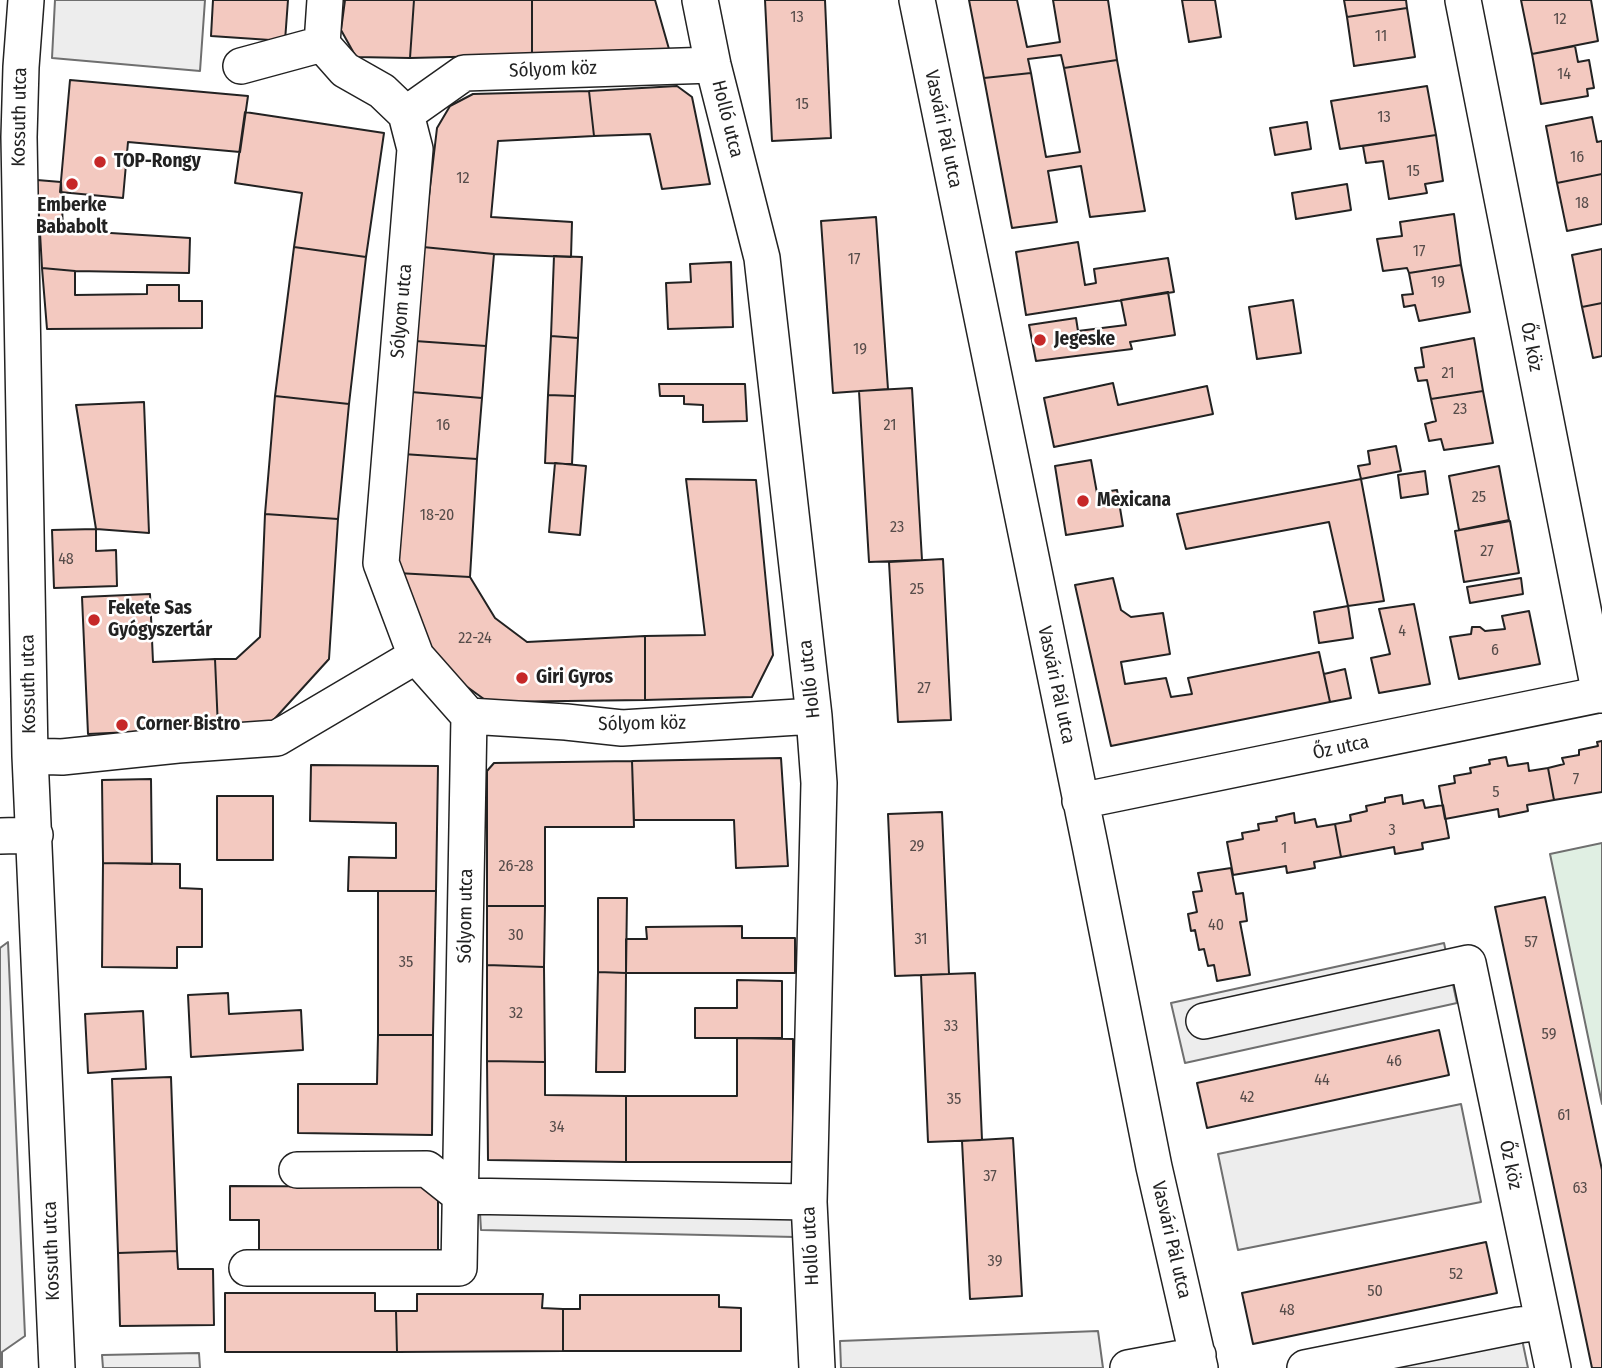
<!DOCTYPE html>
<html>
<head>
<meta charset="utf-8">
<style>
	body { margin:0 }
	canvas { display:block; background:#fff }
</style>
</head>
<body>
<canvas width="1602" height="1368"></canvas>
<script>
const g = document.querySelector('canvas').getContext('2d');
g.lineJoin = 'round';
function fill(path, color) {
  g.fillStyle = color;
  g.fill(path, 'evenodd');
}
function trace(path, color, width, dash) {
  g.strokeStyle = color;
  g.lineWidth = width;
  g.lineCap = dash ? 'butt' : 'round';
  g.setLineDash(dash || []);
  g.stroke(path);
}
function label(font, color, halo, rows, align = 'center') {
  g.font = font + ' "Fira Sans Condensed",sans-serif';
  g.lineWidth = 5;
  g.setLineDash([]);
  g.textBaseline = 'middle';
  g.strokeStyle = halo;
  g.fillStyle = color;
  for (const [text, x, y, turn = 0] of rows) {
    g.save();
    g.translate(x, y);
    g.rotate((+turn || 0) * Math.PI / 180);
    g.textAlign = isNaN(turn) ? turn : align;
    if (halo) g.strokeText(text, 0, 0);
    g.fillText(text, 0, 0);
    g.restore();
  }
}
const green = new Path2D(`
	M1602,843V1104L1550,854Z`);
fill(green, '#e0efe3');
trace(green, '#6f6f6f', 2);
const parking = new Path2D(`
	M55,0H205L200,71L52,58Z
	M8,942L25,1336L2,1352V1368H0V948Z
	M1444,943L1457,1003L1185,1063L1171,1003Z
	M1461,1104L1481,1202L1238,1250L1218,1154Z
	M479,1196L794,1201L795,1237L481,1230Z
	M1519,1325L1528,1368H1305Z
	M1098,1331L1103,1368H841L840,1341Z
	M199,1353L200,1368H103L102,1355Z`);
fill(parking, '#ededed');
trace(parking, '#6f6f6f', 2);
const building = new Path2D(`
	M213,0H288L285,41L211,36Z
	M345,0H414L410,58L356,57L341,30Z
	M414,0H532V55L410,58Z
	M532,0H655L669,49L532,55Z
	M765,0H825L831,138L772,141Z
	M969,0H1017L1027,47L1060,42L1053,0H1108L1117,60L1064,68L1061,55L1028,59L1031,73L984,78Z
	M1182,0H1215L1221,37L1189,42Z
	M1344,0H1406L1407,8L1347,17Z
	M1521,0H1591L1598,41L1532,54Z
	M1407,8L1415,57L1354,66L1347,17Z
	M1575,46L1578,62L1589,60L1594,88L1587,89L1588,96L1541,104L1532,54Z
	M1117,60L1145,211L1090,217L1081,166L1048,171L1057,222L1012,228L984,78L1031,73L1046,157L1080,152L1064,68Z
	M70,80L248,96L240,152L128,142L123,198L60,192Z
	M677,86L692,97L710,184L662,189L650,134L594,136L589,91Z
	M1427,86L1436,135L1340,149L1331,101Z
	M589,91L594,136L498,141L491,217L572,222L571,257L494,254L423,247L437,128L450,106L473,94Z
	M245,112L384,133L366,257L294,247L302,193L235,183Z
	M1592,117L1597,142L1602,141V174L1557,183L1546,126Z
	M1307,122L1311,149L1275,155L1270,128Z
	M1436,135L1443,181L1425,184L1427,193L1389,199L1383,161L1366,163L1363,146Z
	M1602,174V224L1567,231L1557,183Z
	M37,180L61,182L63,230L190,238L189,273L75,271L42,268Z
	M1347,184L1351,210L1296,219L1292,193Z
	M1454,214L1461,265L1409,273L1407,268L1383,271L1377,239L1402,236L1400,222Z
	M876,217L888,389L833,393L821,221Z
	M1078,242L1085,285L1096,283L1094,269L1168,258L1174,292L1026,315L1016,252Z
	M294,247L366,257L349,404L275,396Z
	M423,247L494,254L486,346L415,341Z
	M1602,249V303L1582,307L1572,255Z
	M554,256L582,257L578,338L551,336Z
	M731,262L733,327L668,329L666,283L691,282L690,264Z
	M1461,265L1470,312L1419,321L1415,305L1404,307L1402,295L1413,294L1409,273Z
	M42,268L75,271V295L147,294V285H179V301H202V328L47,329Z
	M1168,292L1175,335L1130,342L1132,349L1036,361L1029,325L1076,318L1078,331L1126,325L1121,300Z
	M1293,300L1301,353L1257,359L1249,307Z
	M1602,303V356L1593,358L1582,307Z
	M551,336L578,338L575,396L548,395Z
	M1474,338L1483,391L1431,399L1427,380L1418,381L1415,368L1424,367L1421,348Z
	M415,341L486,346L482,398L411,392Z
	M1113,383L1118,405L1207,386L1213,414L1054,447L1044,398Z
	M659,384H745L747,421L703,422V405L684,404V396H660Z
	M912,388L922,560L869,562L859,391Z
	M1483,391L1493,443L1444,450L1441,439L1429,441L1425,424L1436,421L1431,399Z
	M411,392L482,398L477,459L403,454Z
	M548,395L575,396L572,464L545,463Z
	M275,396L349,404L338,519L265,514Z
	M144,402L149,533L96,529L76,405Z
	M1396,446L1401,471L1361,479L1358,466L1370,464L1368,451Z
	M403,454L477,459L470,577L397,573Z
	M1091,460L1097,493L1117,490L1123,526L1066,535L1055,466Z
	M555,463L586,466L580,535L549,532Z
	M1499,466L1509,520L1459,530L1449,476Z
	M1425,471L1428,494L1401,498L1398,475Z
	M686,479L756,480L773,655L752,697L645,700V636L705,635Z
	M1361,479L1384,601L1348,606L1329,522L1186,549L1177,514Z
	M265,514L338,519L329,659L269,725L218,728L215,659H236L260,637Z
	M1510,521L1519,573L1464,582L1455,531Z
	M96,529V551L116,550L117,586L54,588L52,530Z
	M943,559L951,720L898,722L889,562Z
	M397,573L470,577L495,618L527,642L645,636V700L488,702L441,668Z
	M1113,578L1121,610L1131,617L1163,613L1170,654L1121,662L1125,684L1166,678L1171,697L1192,694L1188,678L1319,652L1330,702L1111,746L1075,585Z
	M1521,578L1523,594L1470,603L1467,587Z
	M150,594L153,662L215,659L218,728L88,734L82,597Z
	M1414,604L1430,684L1379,693L1371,658L1390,654L1379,609Z
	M1348,606L1353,638L1319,643L1314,612Z
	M1529,611L1540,664L1459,679L1450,637L1471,634L1472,627H1480L1485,631L1505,629L1502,616Z
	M1345,669L1351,698L1330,702L1324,674Z
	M1602,741V792L1554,800L1548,768L1564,764L1562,758L1579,755V750L1598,746L1597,742Z
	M1506,757L1508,766L1528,763L1529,771L1548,768L1554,800L1527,805L1528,811L1499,817L1498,809L1445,819L1439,786L1455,783L1454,776L1471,773L1470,768L1490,764L1489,760Z
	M781,758L788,866L736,868L734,820H634L632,761Z
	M632,761L634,827H545V906H487V771L494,763Z
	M311,765L438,766L436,891H348L349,857L396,858V823L310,821Z
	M151,779L152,864L103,863L102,780Z
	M1402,795L1403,804L1423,800L1425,808L1443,805L1449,838L1422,843L1423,849L1395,854L1394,847L1341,857L1335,824L1351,821L1350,815L1367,811L1366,806L1385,802V798Z
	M217,796H273V860H217Z
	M942,812L949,974L895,976L888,814Z
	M1294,813L1295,823L1315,819L1317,827L1335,824L1341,857L1314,862L1315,868L1287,873L1286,866L1233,875L1227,842L1243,839L1242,833L1259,830L1258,824L1277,821L1276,817Z
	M103,863L180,864V888L202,889V947H177V968L102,967Z
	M1231,868L1236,894L1243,893L1247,921L1240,922L1250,975L1217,981L1214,965L1208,966L1204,949L1199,950L1195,930L1191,931L1188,914L1197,912L1193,892L1202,891L1198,873Z
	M378,891H436L433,1035H378Z
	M1545,897L1602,1170V1368H1592L1495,907Z
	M598,898H627L626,973L598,972Z
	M487,906H545L544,967L487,965Z
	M742,926V938H795V973H626V939H647L646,927Z
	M487,965L544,967L545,1062L487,1061Z
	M598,972L626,973L625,1072H596Z
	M975,973L982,1140L928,1142L921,975Z
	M737,980L782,981V1038H695V1008H737Z
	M228,993L229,1014L301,1010L303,1050L191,1057L188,995Z
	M143,1011L146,1069L88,1073L85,1014Z
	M1439,1030L1449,1075L1207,1128L1197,1083Z
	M378,1035H433L432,1135L298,1133V1084H377Z
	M737,1038L793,1039V1162H626V1096H737Z
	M487,1061L545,1062V1095L626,1096V1162L488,1160Z
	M171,1077L177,1251L118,1253L112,1079Z
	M1013,1138L1022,1296L970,1299L962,1141Z
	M230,1186L438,1187V1251H259V1220H230Z
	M1486,1242L1497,1293L1253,1344L1242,1293Z
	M177,1251L178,1269H213L214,1325L120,1326L118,1253Z
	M225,1293H375V1311H396L397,1352H225Z
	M417,1294H543L542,1308L563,1309V1351L397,1352L396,1311H417Z
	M580,1295H719V1307L741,1308V1351H563V1309H580Z`);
fill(building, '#f3c9c0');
trace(building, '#222', 2);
const minor = new Path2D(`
	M26,0L21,67L19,137L30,756L57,1368
	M700,0L713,65L762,258L814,716L819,783L809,1202L817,1368
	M917,0L1090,845L1154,1167L1200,1368
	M1463,0L1600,695
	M241,66L322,44
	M406,114L464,73L713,65
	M469,716L566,722L622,728L814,716
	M30,756L62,757L178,745L277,738L416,656
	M1080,801L1602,694
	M0,836L35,835
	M1204,1021L1468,963L1553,1368
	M297,1170L427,1169L461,1196L809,1202
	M247,1268H459L469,716L416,656L381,563L415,149L406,114L382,91L345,70L322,44L325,0
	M1128,1368L1198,1355
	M1305,1368L1519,1325L1543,1322`);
trace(minor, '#222', 38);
trace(minor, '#fff', 35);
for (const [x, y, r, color] of [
	[100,162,7,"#c62828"],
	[72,184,7,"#c62828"],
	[1040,340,7,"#c62828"],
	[1083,501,7,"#c62828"],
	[94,620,7,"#c62828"],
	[522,678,7,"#c62828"],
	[122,725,7,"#c62828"]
]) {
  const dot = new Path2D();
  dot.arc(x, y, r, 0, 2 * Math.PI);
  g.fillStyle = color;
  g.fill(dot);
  trace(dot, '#fff', 2.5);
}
label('16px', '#564c4a', null, [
	["13",797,18],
	["12",1560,20],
	["11",1381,37],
	["14",1564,75],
	["15",802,105],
	["13",1384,118],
	["16",1577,158],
	["15",1413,172],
	["12",463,179],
	["18",1582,204],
	["17",1419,252],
	["17",854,260],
	["19",1438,283],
	["19",860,350],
	["21",1448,374],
	["23",1460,410],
	["16",443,426],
	["21",890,426],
	["25",1479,498],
	["18-20",437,516],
	["23",897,528],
	["27",1487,552],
	["48",66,560],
	["25",917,590],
	["4",1402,632],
	["22-24",475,639],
	["6",1495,651],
	["27",924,689],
	["7",1576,780],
	["5",1496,793],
	["3",1392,831],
	["29",917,847],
	["1",1284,849],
	["26-28",516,867],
	["40",1216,926],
	["30",516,936],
	["31",921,940],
	["57",1531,943],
	["35",406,963],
	["32",516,1014],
	["33",951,1027],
	["59",1549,1035],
	["46",1394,1062],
	["44",1322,1081],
	["42",1247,1098],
	["35",954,1100],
	["61",1564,1116],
	["34",557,1128],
	["37",990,1177],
	["63",1580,1189],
	["39",995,1262],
	["52",1456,1275],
	["50",1375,1292],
	["48",1287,1311]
]);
label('19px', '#222', '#fff', [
	["Sólyom köz",553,70,-2],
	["Kossuth utca",20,117,-89],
	["Holló utca",727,119,76],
	["Vasvári Pál utca",943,129,78],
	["Sólyom utca",402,311,-85],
	["Őz köz",1531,347,79],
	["Holló utca",810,679,-96],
	["Kossuth utca",29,684,-91],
	["Vasvári Pál utca",1056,685,78],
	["Sólyom köz",642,724,-1],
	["Őz utca",1341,748,-12],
	["Sólyom utca",466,916,-89],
	["Őz köz",1510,1165,78],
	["Vasvári Pál utca",1171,1240,77],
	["Holló utca",811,1246,-93],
	["Kossuth utca",52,1251,-92]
]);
label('bold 19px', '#222', '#fff', [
	["TOP-Rongy",114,162],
	["Emberke",72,206,"center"],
	["Bababolt",72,228,"center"],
	["Jegeske",1054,340],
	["Mexicana",1097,501],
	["Fekete Sas",108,609],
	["Gyógyszertár",108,631],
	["Giri Gyros",536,678],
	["Corner Bistro",136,725]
], 'left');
</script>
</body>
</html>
